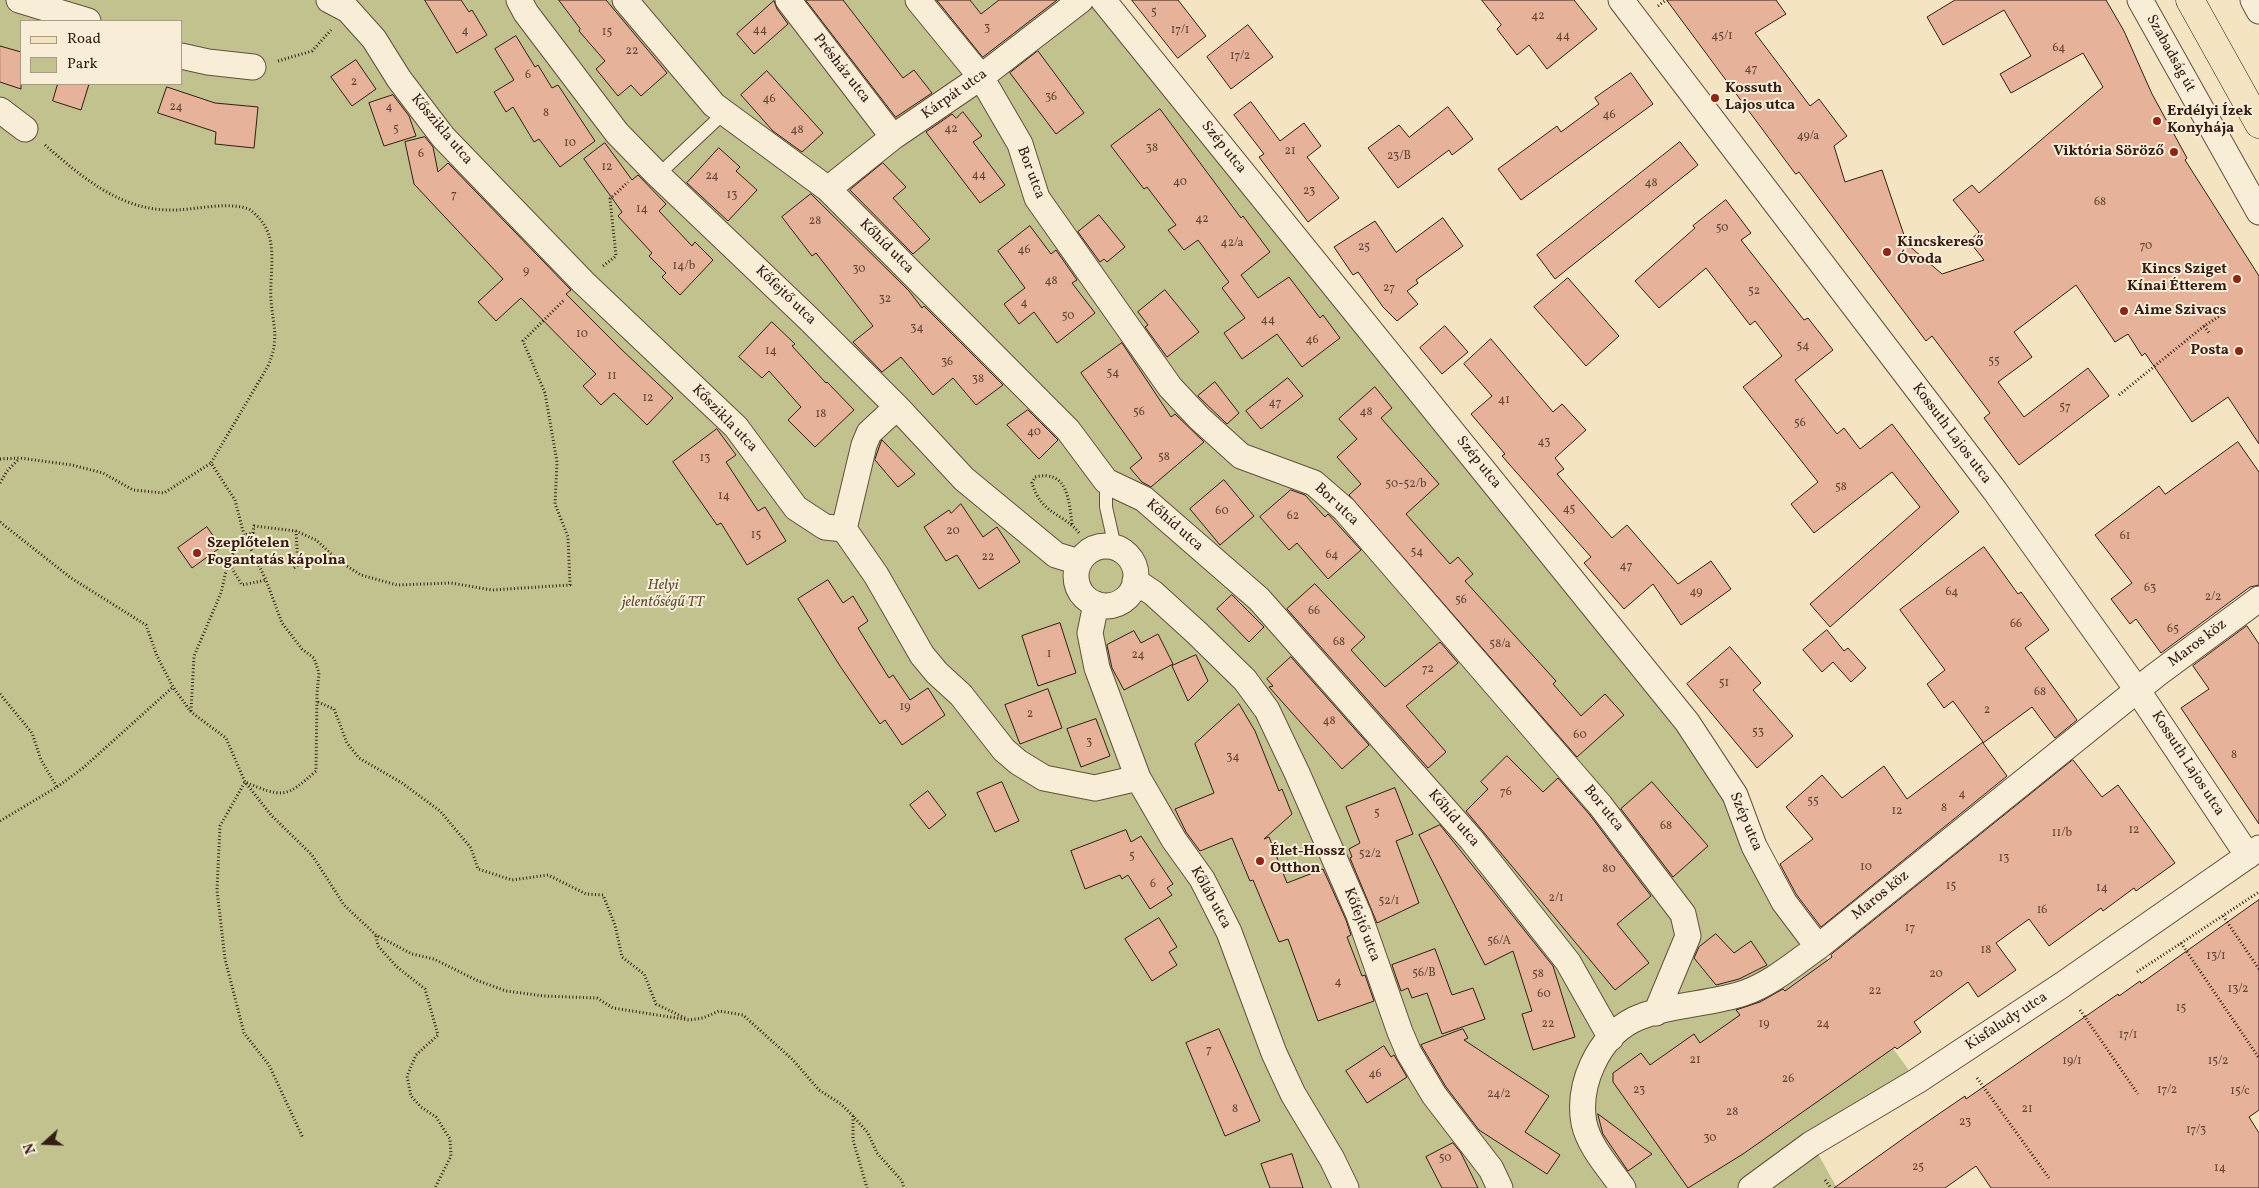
<!DOCTYPE html>
<html>
<head>
<meta charset="utf-8">
<style>
	body { margin:0 }
	#map { position:relative; width:2259px; height:1188px; overflow:hidden; background:#f4e4c1; font-family:Vollkorn,serif }
	canvas { display:block }
	.legend { position:absolute; left:20px; top:20px; width:162px; height:65px; box-sizing:border-box; background:#f8edd7; border:1px solid #a99a89; margin:0; padding:6px 9px; list-style:none; font-size:15px; color:#331d14 }
	.legend li { display:flex; align-items:center; gap:10px; height:25px }
	.legend b { width:25px; border:1px solid #a99a89 }
	.north { position:absolute; left:20px; top:1118px; width:50px; height:50px; -webkit-text-stroke:4px #f8edd7; paint-order:stroke; rotate:250deg; font-size:14px; font-weight:700; line-height:20px; text-align:center; color:#331d14 }
	.north::after { content:''; display:block; margin:auto; width:18px; height:22px; background:#331d14; clip-path:polygon(50% 0,100% 100%,50% 72%,0 100%) }
</style>
</head>
<body>
<div id="map">
<canvas width="2259" height="1188"></canvas>
<ul class="legend">
<li><b style="height:6px;background:#f4e4c1"></b>Road</li>
<li><b style="height:14px;background:#c2c28e"></b>Park</li>
</ul>
<div class="north">N</div>
</div>
<script>
const g = document.querySelector('canvas').getContext('2d');
g.lineJoin = 'round';
function fill(path, color) {
  g.fillStyle = color;
  g.fill(path, 'evenodd');
}
function trace(path, color, width, dash) {
  g.strokeStyle = color;
  g.lineWidth = width;
  g.lineCap = dash ? 'butt' : 'round';
  g.setLineDash(dash || []);
  g.stroke(path);
}
function label(font, color, halo, rows, align = 'center') {
  g.font = font + ' Vollkorn,serif';
  g.lineWidth = 4;
  g.setLineDash([]);
  g.textBaseline = 'middle';
  g.strokeStyle = halo;
  g.fillStyle = color;
  for (const [text, x, y, turn = 0] of rows) {
    g.save();
    g.translate(x, y);
    g.rotate((+turn || 0) * Math.PI / 180);
    g.textAlign = isNaN(turn) ? turn : align;
    if (halo) g.strokeText(text, 0, 0);
    g.fillText(text, 0, 0);
    g.restore();
  }
}
fill(new Path2D(`
	M0,0H1103L1687,722L1809,935L1917,1081L1812,1143L1837,1188H0ZM21,21H181V84H21Z`), '#c2c28e');
const building = new Path2D(`
	M425,0H461L469,12L472,10L487,35L457,53Z
	M559,0H606L667,73L641,96L631,85L618,96L596,69L605,61L579,31L580,29Z
	M806,0H843L903,78L914,70L932,93L896,117Z
	M937,0H970L981,14L999,0H1057L983,57Z
	M1132,0H1178L1206,36L1178,58Z
	M1482,0H1574L1597,29L1547,69L1529,45L1517,55L1497,29L1501,25Z
	M1667,0H1776L1786,14L1755,33L1810,106L1819,99L1847,136L1834,146L1845,182L1882,170L1907,244L1942,274L1984,260L1969,241L1979,232L1953,200L1972,185L1979,193L2103,87L2083,53L2011,93L2000,74L2031,56L2004,10L1943,45L1927,17L1955,0H2106L2124,31L2152,94L2187,158L2185,160L2259,276V444L2228,397L2192,422L2145,353L2142,356L2128,334L2115,342L2076,285L2014,332L2032,357L1998,382L2024,417L2088,368L2109,396L2019,465L1984,418L1990,413L1932,336L1926,341L1799,172L1796,174Z
	M774,1L777,9L788,24L754,54L737,34Z
	M1248,25L1273,57L1231,89L1207,57Z
	M516,36L535,67L538,65L552,88L558,85L595,141L560,167L539,139L534,142L513,107L506,112L494,92L514,80L495,49Z
	M0,46L21,52V89L0,82Z
	M1038,51L1084,113L1056,134L1010,73Z
	M356,60L376,89L352,106L331,77Z
	M767,71L823,133L802,152L773,131L741,95Z
	M1631,73L1653,104L1521,200L1498,169L1557,126L1561,132L1599,104L1595,98Z
	M58,84H89L81,110L53,101Z
	M167,87L215,103L258,107L254,148L215,144L216,132L158,113Z
	M393,95L409,116L416,136L384,146L369,103Z
	M1251,102L1280,141L1304,123L1321,146L1307,157L1339,198L1308,222L1259,157L1264,154L1234,115Z
	M1448,107L1473,139L1452,155L1449,150L1398,188L1368,148L1399,125L1409,137Z
	M1160,109L1241,218L1243,216L1270,252L1241,275L1258,298L1289,277L1320,318L1323,315L1340,338L1302,367L1277,334L1242,359L1224,333L1245,318L1222,288L1229,282L1198,240L1184,250L1168,230L1176,225L1147,187L1144,189L1111,146Z
	M963,112L982,136L973,142L1005,185L980,203L926,132L952,114L956,118Z
	M425,137L433,147L438,172L448,163L571,290L566,294L621,349L673,398L647,425L614,393L601,405L583,386L596,374L521,298L496,321L478,302L503,279L414,184L405,142Z
	M1680,142L1698,165L1555,279L1537,255Z
	M605,143L632,180L638,175L666,204L659,211L692,246L695,242L713,260L680,295L662,277L666,273L649,256L652,253L618,216L622,212L584,159Z
	M719,148L740,167L736,171L757,190L728,221L687,183Z
	M883,163L906,187L893,198L930,239L913,254L850,190Z
	M811,194L909,291L922,308L924,306L1003,385L976,405L953,378L933,395L901,357L882,372L853,342L873,326L816,253L812,256L782,217Z
	M1726,200L1751,233L1741,240L1804,320L1808,318L1833,350L1795,380L1837,434L1844,428L1860,449L1892,424L1959,512L1830,627L1810,604L1920,507L1892,472L1814,533L1791,504L1818,482L1743,387L1782,356L1755,321L1750,325L1706,268L1659,308L1635,281L1695,228L1693,226Z
	M1099,215L1125,247L1107,262L1104,259L1100,262L1078,232Z
	M1443,218L1463,246L1416,280L1418,283L1407,291L1418,304L1397,321L1383,307L1358,272L1353,275L1334,247L1375,221L1396,252Z
	M1030,226L1051,254L1056,250L1077,280L1072,283L1095,313L1057,343L1034,312L1019,324L1004,304L1025,288L998,251Z
	M1568,278L1619,336L1586,366L1534,307Z
	M1165,290L1199,332L1167,357L1145,327L1148,325L1138,312Z
	M772,322L795,344L792,346L826,383L827,382L854,410L815,447L788,420L801,407L769,371L762,378L739,357Z
	M1445,326L1468,352L1442,374L1420,348Z
	M1491,339L1553,412L1562,404L1586,430L1555,458L1564,469L1557,474L1612,538L1627,525L1678,584L1711,561L1731,589L1681,625L1653,584L1624,609L1584,563L1591,557L1502,456L1505,454L1471,414L1492,396L1464,364Z
	M1122,343L1171,417L1175,414L1204,442L1151,487L1142,482L1130,468L1142,458L1081,373Z
	M1288,378L1303,396L1261,429L1246,411Z
	M1215,382L1239,413L1227,424L1198,396Z
	M1375,387L1392,408L1381,418L1439,484L1406,514L1450,564L1458,557L1473,574L1465,581L1556,681L1553,684L1581,716L1605,694L1624,715L1577,757L1349,495L1361,484L1337,457L1357,439L1339,419Z
	M1028,410L1058,440L1039,459L1007,425Z
	M717,429L736,455L726,462L758,511L765,507L786,541L747,565L721,523L717,525L673,462Z
	M882,440L915,474L898,487L875,460Z
	M2238,442L2259,472V585L2250,587L2161,653L2136,619L2130,624L2111,599L2132,583L2095,535L2159,486L2165,494Z
	M1224,480L1254,516L1220,545L1190,509Z
	M1291,490L1305,495L1325,517L1328,514L1361,550L1328,579L1297,543L1289,550L1260,517Z
	M961,504L983,537L997,527L1020,562L979,589L957,555L946,561L924,527L949,510L951,513Z
	M207,527L221,547L192,568L178,548Z
	M1984,547L2018,594L2021,592L2049,630L2025,648L2077,720L2055,738L2032,707L1983,743L2007,776L1821,927L1796,894L1780,864L1813,839L1786,807L1822,775L1842,798L1884,766L1907,799L1983,742L1953,701L1944,708L1927,684L1945,670L1900,610Z
	M828,580L843,603L853,596L868,621L858,628L889,678L893,675L910,700L928,688L945,715L902,745L885,720L880,724L840,666L798,599Z
	M1315,584L1365,637L1351,650L1385,687L1440,642L1458,663L1406,706L1446,752L1428,768L1287,609Z
	M1232,595L1264,627L1249,642L1217,609Z
	M1060,623L1076,673L1038,686L1022,636Z
	M2247,626L2259,644V824L2181,708L2209,689L2193,666Z
	M1827,630L1844,651L1848,648L1866,668L1851,682L1833,662L1822,672L1803,650Z
	M1134,631L1141,643L1158,634L1173,664L1124,690L1112,668L1107,645Z
	M1730,647L1761,683L1753,690L1793,736L1757,768L1687,684Z
	M1196,655L1208,681L1188,701L1172,666Z
	M1291,657L1369,745L1342,769L1269,687L1273,686L1267,679Z
	M1048,689L1062,728L1020,744L1005,705Z
	M1239,704L1255,731L1279,791L1282,789L1292,814L1264,839L1269,837L1287,883L1323,869L1346,920L1351,935L1347,937L1362,976L1365,975L1374,1001L1318,1021L1288,939L1279,942L1253,880L1250,881L1232,838L1200,851L1186,832L1175,809L1214,793L1195,744Z
	M1096,719L1110,756L1081,767L1067,729Z
	M1507,756L1543,792L1558,778L1589,814L1651,896L1617,924L1649,963L1615,990L1466,811L1488,789L1481,782Z
	M2073,760L2102,797L2118,785L2175,863L2136,891L2134,888L2103,911L2101,908L2049,946L2029,919L1996,943L2016,970L1978,997L1968,982L1914,1022L1921,1032L1897,1049L1895,1047L1743,1154L1688,1188L1613,1082V1073L1641,1053L1650,1065L1694,1034L1700,1043L1740,1015L1736,1010L1760,1002L1783,989L1785,991L1832,957L1831,955Z
	M1002,782L1019,821L995,832L977,793Z
	M1652,782L1708,846L1673,877L1621,809Z
	M1395,788L1413,834L1396,841L1419,903L1377,923L1350,858L1352,857L1349,849L1360,843L1346,807Z
	M928,791L946,815L929,829L910,805Z
	M1440,825L1553,966L1575,1037L1533,1050L1522,1014L1532,1011L1513,951L1485,965L1419,835Z
	M1126,830L1131,842L1141,836L1173,884L1167,888L1172,895L1150,909L1128,875L1122,879L1120,875L1085,889L1071,851Z
	M2259,900V1110L2249,1117L2259,1133V1188H1991L1976,1166L1945,1188H1834L1911,1133L1965,1096L1966,1099L2118,994L2119,996L2140,981L2141,983Z
	M1159,918L1177,947L1169,952L1177,965L1152,981L1125,939Z
	M1716,934L1734,953L1751,941L1767,965L1739,979L1716,985L1694,958L1699,947Z
	M1435,949L1452,995L1473,988L1485,1019L1442,1034L1427,993L1412,998L1408,988L1401,991L1392,965Z
	M1219,1029L1260,1121L1225,1136L1186,1043Z
	M1463,1029L1468,1038L1464,1040L1549,1096L1525,1132L1560,1155L1547,1174L1479,1130L1446,1087L1421,1045Z
	M1384,1046L1391,1057L1394,1055L1407,1077L1367,1103L1346,1071Z
	M1598,1114L1652,1154L1628,1171L1603,1134Z
	M1453,1143L1461,1153L1478,1188H1442L1426,1157Z
	M1292,1154L1303,1188H1270L1261,1164Z`);
fill(building, '#e6b39a');
trace(building, '#331d14', 1);
const lane = new Path2D(`
	M658,175L724,113
	M1106,481V507L1115,547`);
const street = new Path2D(`
	M19,0L88,21
	M329,0L348,10L374,39L399,79L443,137L583,282L736,427L796,508L825,527L844,529L876,575L922,655L937,673L961,695L1004,750L1018,762L1044,778L1095,788L1138,778
	M519,0L526,13L617,133L658,175L809,319L897,407L964,479L1056,555L1079,562
	M625,0L714,105L828,189L1068,430L1106,481L1144,499L1259,599L1471,839L1568,962L1611,1038
	M788,0L893,137
	M918,0L981,77L1020,144L1037,198L1170,387L1199,418L1241,456L1314,483L1344,509L1600,805L1683,914L1688,936L1656,1013
	M1103,0L1687,722L1735,795L1754,846L1784,902L1818,947
	M1621,0L1995,491L2138,691L2248,856
	M2140,0L2259,212
	M2253,0L2259,11
	M181,56L208,62L253,67
	M0,110L25,129
	M828,189L893,137L981,77L1081,0
	M844,529L864,445L869,433L897,407
	M1076 576a30 30 0 1 1 60 0a30 30 0 1 1-60 0Z
	M1135,581L1153,593L1197,633L1245,680L1267,710L1297,773L1359,915L1400,1032L1409,1053L1434,1095L1491,1169L1500,1188
	M1096,604L1090,633L1097,668L1138,778L1174,840L1202,879L1229,932L1274,1053L1293,1094L1332,1159L1346,1188
	M1623,1188C1610,1169 1589,1147 1584,1123C1577,1085 1598,1038 1633,1020C1666,1004 1709,1005 1744,993C1771,984 1795,963 1818,947L2156,675L2259,599
	M1751,1188L1811,1144L1917,1081L2062,985L2259,848`);
const primary = new Path2D(`
	M2190,0L2259,124`);
trace(lane, '#634f3f', 14);
trace(street, '#634f3f', 27);
trace(primary, '#331d14', 29);
trace(new Path2D(`
	M1658,6L1666,0
	M278,61L312,51L331,30
	M45,145C83,178 121,211 173,210C197,210 225,201 249,209C252,211 255,214 257,216C280,238 269,272 271,300C273,327 280,338 268,366L211,463L235,500L244,535L266,580L282,623L302,649L314,658L319,673L317,694L316,771C286,798 283,798 245,782L220,826L217,890L225,959L244,1033L269,1065L303,1138
	M603,266L616,256L610,199L628,182
	M2204,326L2210,334
	M2119,395L2204,326L2226,312
	M0,459L20,458L72,465L103,473L133,490L164,493L211,463
	M0,483L7,471L19,459
	M0,522L71,578L146,625L157,656L173,687L191,712L226,738L245,782L271,815L312,855L344,905L376,935L412,954L434,959L476,980L506,991L544,996L597,998L613,1008L689,1020L703,1018L719,1011L743,1015L793,1060L819,1090L841,1104L853,1116L868,1133L877,1153L902,1181L904,1188
	M1072,524C1069,501 1068,469 1035,477L1032,483C1042,516 1063,512 1080,534
	M228,562L242,585L266,580
	M294,568L298,565L296,531
	M0,694L32,733L41,760L57,787
	M318,702L334,709L347,743L359,758L402,783L440,811L471,848L478,869L512,880L548,875L586,894L603,895L615,925L622,957L644,974L656,1004L685,1018
	M191,711L194,656L221,593L228,562L244,535L253,533L254,526L296,531L316,540L339,561L361,575L397,585L451,583L492,590L570,585L568,537L555,504L557,462L545,393L523,341L564,300
	M0,821L57,787L83,768L173,687
	M2223,916L2259,969
	M376,936L378,946L397,967L425,989L438,1035L416,1055L407,1076L411,1096L421,1107L436,1117L450,1139L451,1156L435,1188
	M2181,943L2259,1058
	M2137,972L2259,892
	M2080,1010L2138,1094
	M1977,1078L2049,1178
	M853,1116V1140L867,1188
	M1825,1180L1831,1188`), '#331d14', 3, [1, 2.5]);
trace(lane, '#f8edd7', 12);
trace(street, '#f8edd7', 25);
trace(primary, '#f4e4c1', 28);
for (const [x, y, r, color] of [
	[1715,98,5,"#8f2418"],
	[2157,121,5,"#8f2418"],
	[2174,152,5,"#8f2418"],
	[1887,252,5,"#8f2418"],
	[2237,279,5,"#8f2418"],
	[2124,311,5,"#8f2418"],
	[2239,351,5,"#8f2418"],
	[197,553,5,"#8f2418"],
	[1260,861,5,"#8f2418"]
]) {
  const dot = new Path2D();
  dot.arc(x, y, r, 0, 2 * Math.PI);
  g.fillStyle = color;
  g.fill(dot);
  trace(dot, '#f8edd7', 2);
}
label('12px', '#604236', null, [
	["5",1154,13],
	["42",1538,17],
	["3",987,29],
	["44",760,31],
	["17/1",1180,31],
	["4",465,32],
	["15",607,33],
	["44",1563,37],
	["45/1",1722,37],
	["64",2059,49],
	["22",632,52],
	["17/2",1240,57],
	["47",1751,70],
	["6",528,76],
	["2",354,83],
	["36",1051,98],
	["46",769,100],
	["24",176,108],
	["4",389,108],
	["8",546,114],
	["46",1609,116],
	["5",396,130],
	["42",951,130],
	["48",797,131],
	["49/a",1808,137],
	["10",570,144],
	["38",1152,149],
	["21",1290,152],
	["6",421,155],
	["23/B",1399,157],
	["12",607,168],
	["44",979,176],
	["24",712,177],
	["40",1180,183],
	["48",1651,184],
	["23",1309,192],
	["7",454,196],
	["13",732,196],
	["68",2100,203],
	["14",642,210],
	["42",1202,220],
	["28",815,222],
	["50",1722,229],
	["42/a",1232,244],
	["70",2146,247],
	["25",1364,248],
	["46",1024,251],
	["14/b",684,267],
	["30",859,270],
	["9",526,272],
	["48",1051,282],
	["27",1389,289],
	["52",1754,292],
	["32",885,300],
	["4",1024,304],
	["50",1068,317],
	["44",1268,321],
	["34",917,329],
	["10",582,335],
	["46",1312,341],
	["54",1803,347],
	["14",771,352],
	["55",1994,362],
	["36",947,363],
	["54",1113,374],
	["11",612,377],
	["38",978,380],
	["12",648,399],
	["41",1504,401],
	["47",1275,404],
	["57",2065,408],
	["56",1139,413],
	["48",1366,413],
	["18",821,415],
	["56",1800,424],
	["40",1034,433],
	["43",1544,443],
	["58",1164,458],
	["13",705,459],
	["50-52/b",1406,485],
	["58",1841,488],
	["14",724,497],
	["45",1569,510],
	["60",1222,512],
	["62",1293,517],
	["20",953,532],
	["15",756,536],
	["61",2125,537],
	["54",1417,553],
	["64",1332,556],
	["22",988,558],
	["47",1626,567],
	["63",2150,589],
	["49",1696,593],
	["64",1952,593],
	["2/2",2213,598],
	["56",1461,601],
	["66",1314,612],
	["66",2016,625],
	["65",2173,630],
	["68",1339,643],
	["58/a",1500,645],
	["1",1049,655],
	["24",1138,656],
	["72",1428,670],
	["51",1724,684],
	["68",2040,693],
	["19",905,708],
	["2",1987,711],
	["2",1030,715],
	["48",1329,722],
	["53",1758,733],
	["60",1580,736],
	["3",1089,743],
	["8",2234,756],
	["34",1233,758],
	["76",1506,793],
	["4",1962,795],
	["55",1813,802],
	["8",1944,809],
	["12",1897,812],
	["5",1377,814],
	["68",1666,827],
	["12",2134,831],
	["11/b",2062,834],
	["52/2",1370,855],
	["5",1132,857],
	["13",2004,859],
	["10",1866,868],
	["80",1609,870],
	["6",1153,885],
	["15",1951,887],
	["14",2102,889],
	["2/1",1556,899],
	["52/1",1389,902],
	["16",2042,911],
	["17",1910,929],
	["56/A",1499,942],
	["18",1986,951],
	["13/1",2216,957],
	["56/B",1424,974],
	["58",1538,975],
	["20",1936,975],
	["4",1338,983],
	["13/2",2238,990],
	["22",1875,992],
	["60",1544,995],
	["15",2181,1009],
	["22",1548,1025],
	["19",1764,1025],
	["24",1823,1025],
	["17/1",2128,1036],
	["7",1209,1051],
	["21",1695,1061],
	["19/1",2072,1062],
	["15/2",2218,1062],
	["46",1375,1075],
	["26",1788,1080],
	["23",1639,1091],
	["17/2",2167,1091],
	["15/c",2240,1092],
	["24/2",1499,1095],
	["8",1235,1110],
	["21",2027,1110],
	["28",1732,1113],
	["23",1965,1123],
	["17/3",2196,1131],
	["30",1710,1139],
	["50",1445,1159],
	["25",1918,1168],
	["14",2220,1169]
]);
label('15px', '#331d14', '#f8edd7', [
	["Szabadság út",2170,54,61],
	["Présház utca",841,69,52],
	["Kárpát utca",955,95,-35],
	["Kőszikla utca",441,130,50],
	["Szép utca",1223,148,51],
	["Bor utca",1030,173,69],
	["Kőhíd utca",886,247,45],
	["Kőfejtő utca",785,296,44],
	["Kőszikla utca",724,419,46],
	["Kossuth Lajos utca",1951,434,53],
	["Szép utca",1478,463,51],
	["Bor utca",1336,505,43],
	["Kőhíd utca",1174,526,41],
	["Maros köz",2198,644,-37],
	["Kossuth Lajos utca",2187,764,57],
	["Bor utca",1603,809,51],
	["Kőhíd utca",1453,819,49],
	["Szép utca",1745,822,67],
	["Maros köz",1881,896,-39],
	["Kőláb utca",1210,898,61],
	["Kőfejtő utca",1361,925,69],
	["Kisfaludy utca",2007,1022,-33]
]);
label('bold 15px', '#331d14', '#f8edd7', [
	["Kossuth",1725,89],
	["Lajos utca",1725,106],
	["Erdélyi Ízek",2167,112],
	["Konyhája",2167,129],
	["Viktória Söröző",2164,152,"right"],
	["Kincskereső",1897,243],
	["Óvoda",1897,260],
	["Kincs Sziget",2227,270,"right"],
	["Kínai Étterem",2227,287,"right"],
	["Aime Szivacs",2134,311],
	["Posta",2229,351,"right"],
	["Szeplőtelen",207,544],
	["Fogantatás kápolna",207,561],
	["Élet-Hossz",1270,852],
	["Otthon",1270,869]
], 'left');
label('italic 15px', '#5e4f39', '#f8edd7', [
	["Helyi",663,586],
	["jelentőségű TT",663,603]
]);
</script>
</body>
</html>
